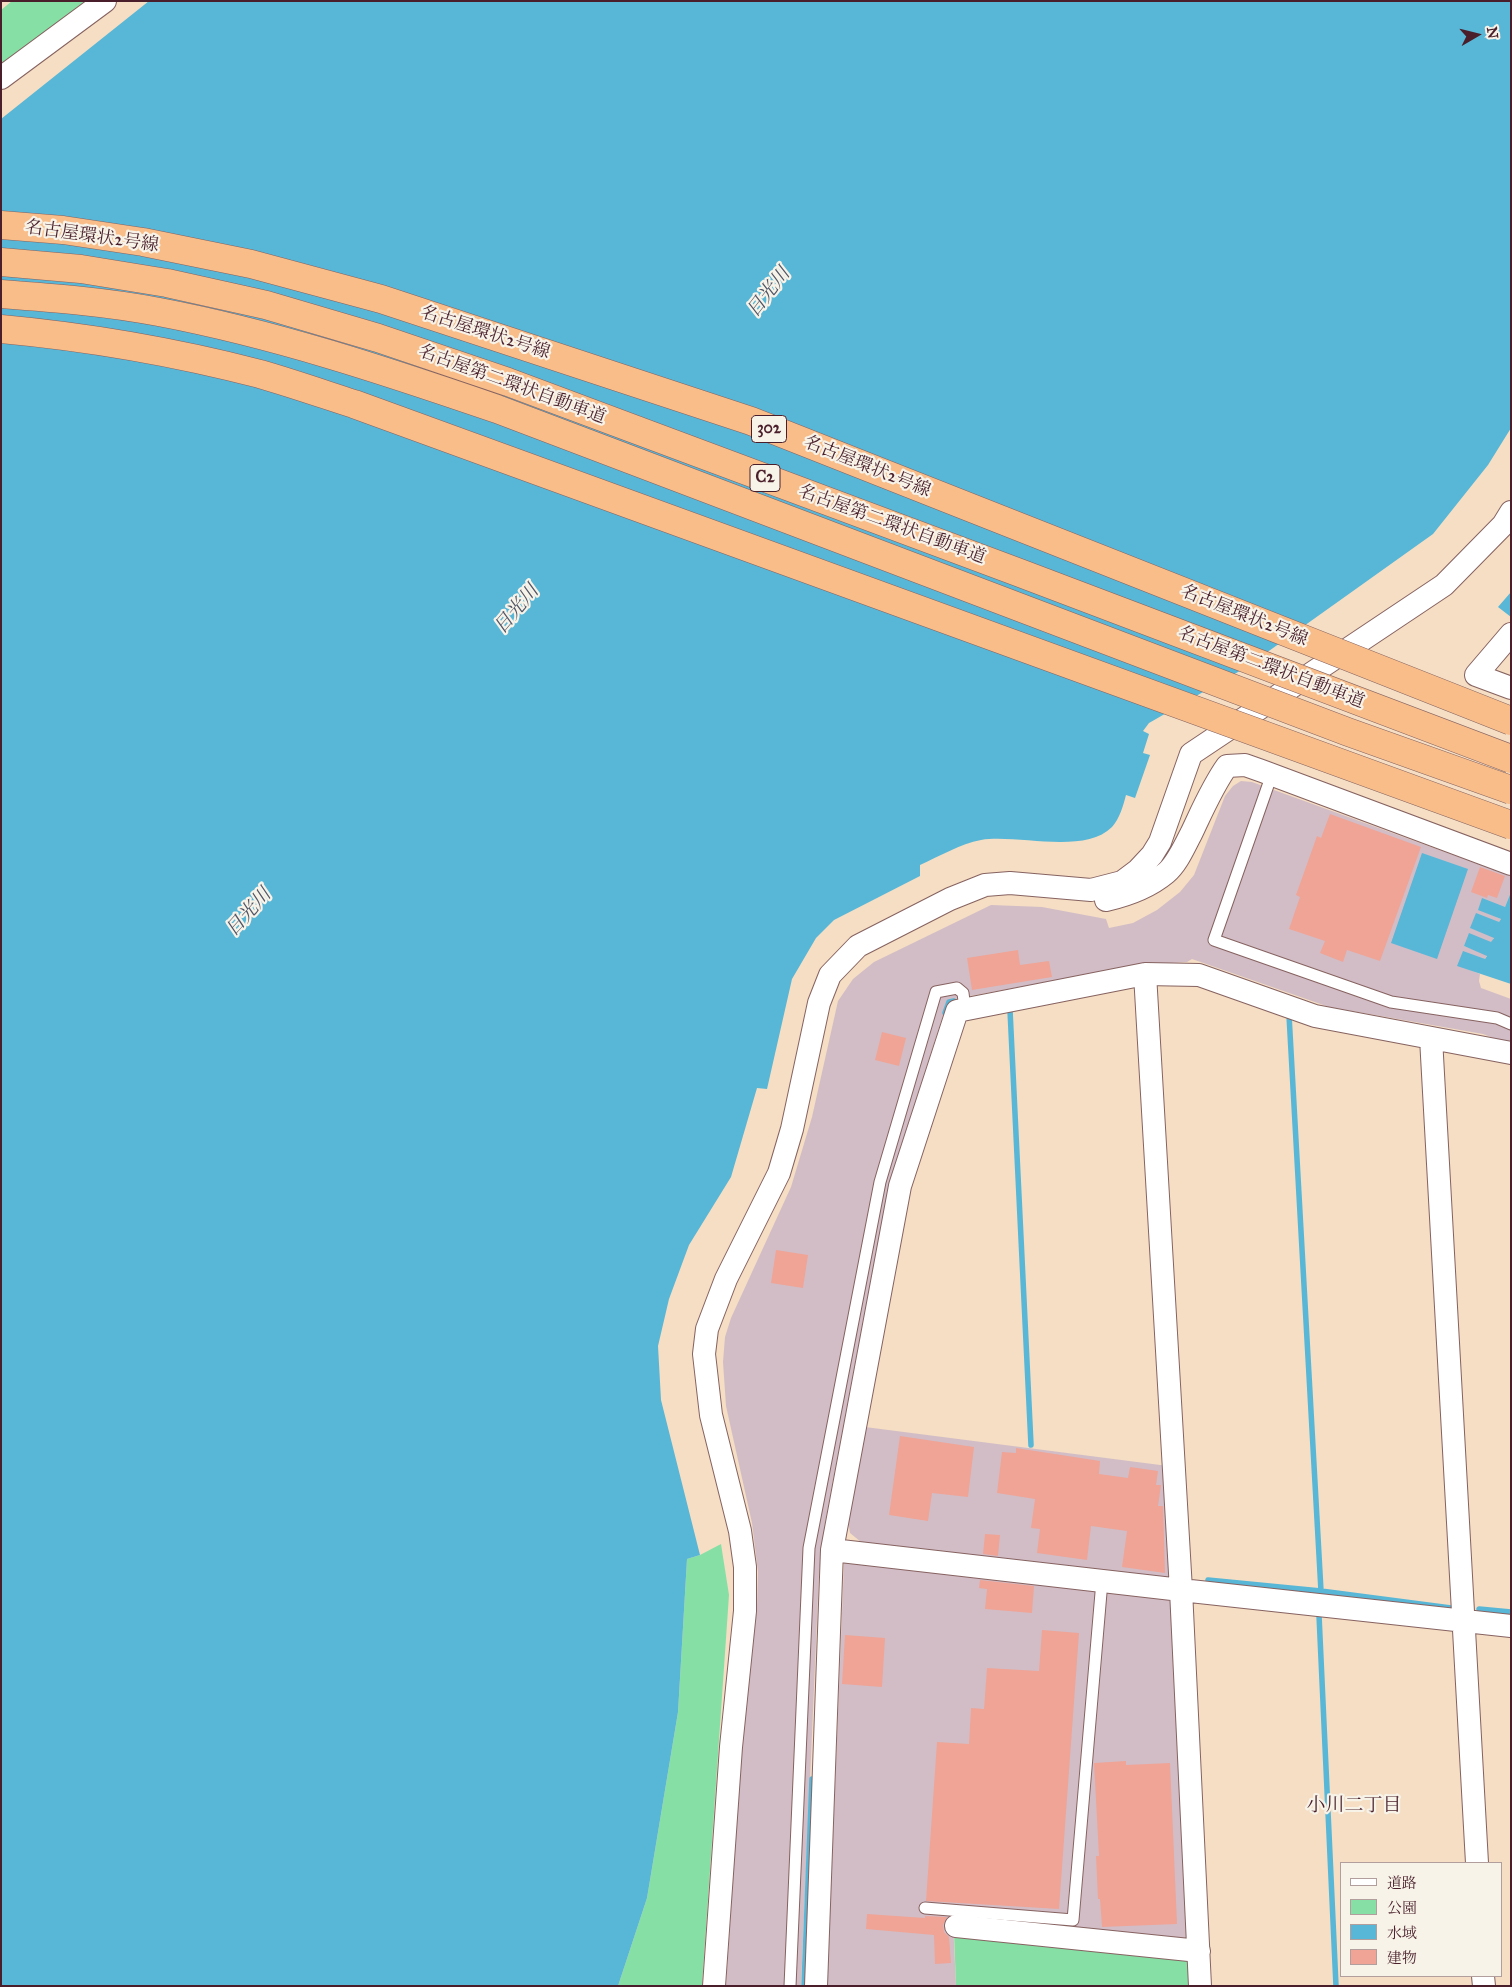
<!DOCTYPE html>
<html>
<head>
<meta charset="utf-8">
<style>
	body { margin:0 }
	#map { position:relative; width:1512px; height:1987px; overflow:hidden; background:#f5dec3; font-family:"IM FELL Great Primer","Noto Serif JP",serif }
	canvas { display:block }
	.frame { position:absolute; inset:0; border:2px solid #4a1f2b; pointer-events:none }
	.legend { position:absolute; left:1340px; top:1862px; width:162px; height:115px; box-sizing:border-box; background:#f7f3e8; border:1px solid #b29e9c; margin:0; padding:6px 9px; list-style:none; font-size:15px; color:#4a1f2b }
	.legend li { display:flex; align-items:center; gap:10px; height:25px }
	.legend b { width:25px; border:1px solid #b29e9c }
	.north { position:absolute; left:1452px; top:10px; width:50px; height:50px; -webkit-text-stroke:4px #f7f3e8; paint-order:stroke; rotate:82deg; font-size:14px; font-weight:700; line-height:20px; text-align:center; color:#4a1f2b }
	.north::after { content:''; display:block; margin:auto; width:18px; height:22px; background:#4a1f2b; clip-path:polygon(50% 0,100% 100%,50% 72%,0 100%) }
</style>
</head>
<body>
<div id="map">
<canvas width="1512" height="1987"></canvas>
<div class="frame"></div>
<ul class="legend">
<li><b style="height:6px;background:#fff"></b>道路</li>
<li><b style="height:14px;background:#86e0a6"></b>公園</li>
<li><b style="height:14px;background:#58b6d7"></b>水域</li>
<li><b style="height:14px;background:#efa496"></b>建物</li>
</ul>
<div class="north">N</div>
</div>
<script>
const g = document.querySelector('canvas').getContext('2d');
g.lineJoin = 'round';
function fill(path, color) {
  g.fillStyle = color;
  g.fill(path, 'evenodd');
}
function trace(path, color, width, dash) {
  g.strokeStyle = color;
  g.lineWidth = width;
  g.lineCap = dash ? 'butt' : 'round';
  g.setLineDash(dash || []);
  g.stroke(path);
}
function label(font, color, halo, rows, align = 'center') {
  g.font = font + ' "IM FELL Great Primer","Noto Serif JP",serif';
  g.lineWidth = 4.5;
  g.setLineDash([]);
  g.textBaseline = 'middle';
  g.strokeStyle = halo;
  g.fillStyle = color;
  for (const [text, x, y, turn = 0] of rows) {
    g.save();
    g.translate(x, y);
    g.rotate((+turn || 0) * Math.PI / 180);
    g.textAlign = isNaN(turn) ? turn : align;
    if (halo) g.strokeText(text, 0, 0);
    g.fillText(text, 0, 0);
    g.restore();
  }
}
fill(new Path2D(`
	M1241,781L1252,782L1511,876V892L1505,907L1478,909L1501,919L1499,922L1471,928L1494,937L1492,942L1464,946L1487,955L1485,959L1458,965L1480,974L1479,981L1481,988L1511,999V1045L1483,1034L1329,1007L1192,959L1187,962L1140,965L948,1000L889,1183L825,1523L819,1574L801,1986H726L742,1743L757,1606L758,1572L752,1523L726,1406L723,1362L725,1337L731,1318L791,1187L812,1117L838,1001L853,979L874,962L991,905L1042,907L1106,919L1109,928L1133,923L1157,910L1180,892L1194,875L1225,796L1233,786Z
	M865,1427L1168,1466L1170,1579L861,1542L850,1533L848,1521Z
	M844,1563L1175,1597L1192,1942L953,1921L956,1986H827Z`), '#d2bdc6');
fill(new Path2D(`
	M12,1H92L1,66V10Z
	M721,1544L729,1595L702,1986H618L647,1898L678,1712L687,1559L700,1555Z
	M954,1933L1187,1957L1194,1986H956Z`), '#86e0a6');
fill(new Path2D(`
	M149,1H1511V428L1488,465L1433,534L1245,668L1149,723L1143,731L1149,734L1143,753L1150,755L1135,798L1126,795C1123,806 1120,818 1112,827C1084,855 1018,834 981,840C960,844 940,856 920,865V876L834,920L816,938L792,979L767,1089L757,1088L731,1177L689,1245L669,1299L658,1346L661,1400L700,1555L687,1559L678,1712L647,1898L618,1986H1V119Z
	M1511,592V617L1498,607Z
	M1422,853L1468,869L1437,959L1391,943Z
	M1511,892V984L1457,966L1463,951L1485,959L1487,956L1464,946L1469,933L1491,942L1494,938L1470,928L1476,913L1499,922L1501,919L1478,910L1482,898L1505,907Z`), '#58b6d7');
trace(new Path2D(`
	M1010,1010L1031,1445
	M945,1013L949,1002L954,1001
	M1289,1015L1321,1591
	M1208,1580L1321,1591L1451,1608
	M1479,1609L1511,1612
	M1319,1615L1336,1986
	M804,1986L812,1779`), '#58b6d7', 5.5);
fill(new Path2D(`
	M1330,814L1421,847L1380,961L1347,950L1343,962L1320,953L1325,941L1289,929L1300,897L1296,895L1317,836L1321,838Z
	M1480,867L1505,876L1497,898L1488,895L1487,898L1471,892Z
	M1018,950L1020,965L1049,961L1052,977L972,990L967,958Z
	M882,1032L906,1038L899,1066L875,1060Z
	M776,1250L808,1255L803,1288L771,1283Z
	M900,1436L974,1447L968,1497L932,1493L928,1521L889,1515Z
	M1016,1448L1100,1461L1099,1474L1128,1478L1130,1467L1158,1471L1156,1485H1161L1158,1506H1163L1165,1573L1122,1567L1127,1531L1091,1526L1087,1560L1037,1553L1040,1529L1031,1528L1035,1499L997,1493L1002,1452L1016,1453Z
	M985,1534L1000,1535L998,1556L983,1554Z
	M980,1580L1034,1586L1032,1613L985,1609L987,1589L979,1588Z
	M1042,1630L1079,1633L1059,1909L926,1901L937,1742L969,1744L971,1708L984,1709L987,1668L1039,1671Z
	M845,1635L885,1638L882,1687L842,1684Z
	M1126,1761V1765L1170,1763L1177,1924L1102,1927L1100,1899H1098L1096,1856H1099L1094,1763Z
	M867,1914L925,1918V1916L947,1917L943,1925L944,1932L949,1937L951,1963L935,1964L934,1935L866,1929Z`), '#efa496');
const lane = new Path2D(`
	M1272,774L1214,940L1391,1002L1497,1018L1511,1024
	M925,1908L1073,1920L1102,1581
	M790,1986L809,1548L880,1182L936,992L957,988L963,993L965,1009`);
const street = new Path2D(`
	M1,78L105,1
	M1511,634L1476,675L1511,688
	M1106,900C1128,895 1148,888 1166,873C1177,864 1184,847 1191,834C1202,811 1212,787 1227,766L1245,765L1262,771L1511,864
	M1145,974L1199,975L1315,1016L1511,1053
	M1431,1038L1477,1863
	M832,1550L1181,1590L1511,1626
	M956,1926L1199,1951
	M1483,1976L1484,1986
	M714,1986L731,1747L745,1611V1567L740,1531L711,1415L704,1354L707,1329L726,1279L779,1173L792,1129L819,1003L830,975L858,946L950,899L985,885L1010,883L1091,890L1122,882L1138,870L1152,855L1160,842L1191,754L1444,585L1503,525L1511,512
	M816,1986L832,1550L900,1186L957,1011L1145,974L1181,1590L1200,1986`);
trace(lane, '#866260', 13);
trace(street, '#866260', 24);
trace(lane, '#fff', 11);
trace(street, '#fff', 22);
const highwayBridge = new Path2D(`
	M1,225L63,230L143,242L251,264L381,299L751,421L1511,721
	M1,262L81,269L167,283L266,305L378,338L508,382L1020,573L1511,759
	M1,294C54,298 107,302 159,312C275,334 386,371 497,409L1348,732L1511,790
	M1,329C88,337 175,352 260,374C291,383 323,394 354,404L1511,825`);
trace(highwayBridge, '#866260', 29, []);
trace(highwayBridge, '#f8bd89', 28);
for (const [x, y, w] of [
	[769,429,35],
	[765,478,30]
]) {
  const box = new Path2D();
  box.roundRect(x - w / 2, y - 13.5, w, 27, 4);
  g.fillStyle = '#f7f3e8';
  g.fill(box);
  trace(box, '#4a1f2b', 1);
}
label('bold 16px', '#4a1f2b', null, [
	["302",769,429],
	["C2",765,478]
]);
label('18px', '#4a1f2b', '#f7f3e8', [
	["名古屋環状2号線",92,237,8],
	["名古屋環状2号線",485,333,18],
	["名古屋第二環状自動車道",512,385,20],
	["名古屋環状2号線",867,467,22],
	["名古屋第二環状自動車道",892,525,20],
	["名古屋環状2号線",1244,616,22],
	["名古屋第二環状自動車道",1271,668,21]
]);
label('italic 19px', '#4f5467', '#f7f3e8', [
	["日光川",769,293,-52],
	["日光川",517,610,-50],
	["日光川",249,913,-48]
]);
label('19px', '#4a1f2b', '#f7f3e8', [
	["小川二丁目",1354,1806]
]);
</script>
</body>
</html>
